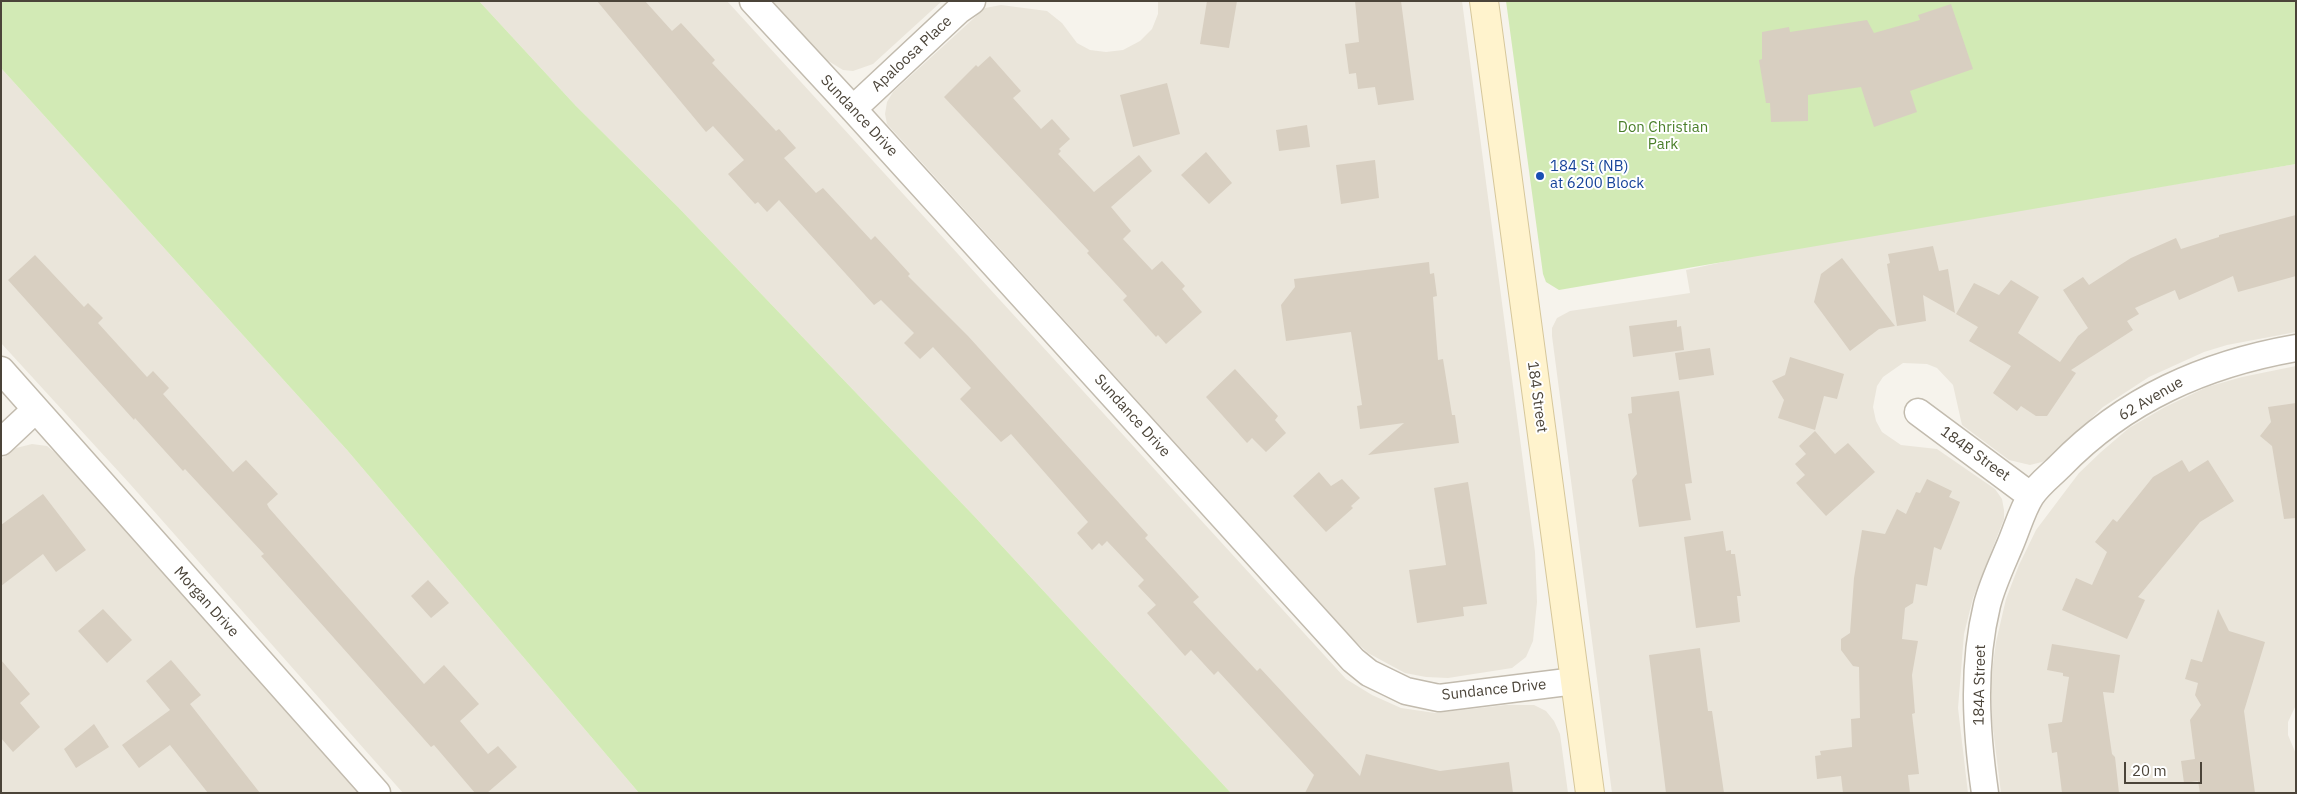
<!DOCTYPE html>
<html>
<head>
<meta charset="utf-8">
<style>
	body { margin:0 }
	#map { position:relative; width:2297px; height:794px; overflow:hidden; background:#f6f3ec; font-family:"IBM Plex Sans",sans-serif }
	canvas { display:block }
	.frame { position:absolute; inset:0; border:2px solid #4b4439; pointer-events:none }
	.scale { position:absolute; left:2124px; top:762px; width:78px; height:22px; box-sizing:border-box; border:2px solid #4b4439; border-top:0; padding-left:6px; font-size:15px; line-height:18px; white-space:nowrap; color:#4b4439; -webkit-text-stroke:4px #fff; paint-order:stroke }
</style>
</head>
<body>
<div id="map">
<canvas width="2297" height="794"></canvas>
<div class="frame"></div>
<div class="scale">20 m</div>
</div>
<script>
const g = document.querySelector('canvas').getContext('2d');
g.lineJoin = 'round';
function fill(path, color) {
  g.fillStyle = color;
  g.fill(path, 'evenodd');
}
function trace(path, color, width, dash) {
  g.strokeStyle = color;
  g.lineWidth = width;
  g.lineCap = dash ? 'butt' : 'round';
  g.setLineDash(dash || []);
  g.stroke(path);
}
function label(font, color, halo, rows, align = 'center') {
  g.font = font + ' "IBM Plex Sans",sans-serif';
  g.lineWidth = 4;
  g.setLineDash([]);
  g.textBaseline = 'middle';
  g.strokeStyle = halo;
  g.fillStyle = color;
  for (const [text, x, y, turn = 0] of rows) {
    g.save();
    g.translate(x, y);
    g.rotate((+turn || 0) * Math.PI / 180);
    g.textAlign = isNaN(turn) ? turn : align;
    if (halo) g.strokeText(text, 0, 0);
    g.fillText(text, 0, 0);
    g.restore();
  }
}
fill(new Path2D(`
	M479,1H727L1346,679L1372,695L1401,708L1435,713L1506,705H1534L1546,711L1554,721L1560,734L1568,793H1231L975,517L678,207L576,106Z
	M772,1H942L873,64L853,71L843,70L825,59Z
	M1158,1H1462L1535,552L1537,602L1533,641L1526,657L1512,668L1448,678L1426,677L1405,673L1368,653L1353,639L887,124L885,114L887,102L893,92L985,8L1001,5L1047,11L1062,23L1077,43L1090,50L1106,52L1123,50L1140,41L1152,29L1158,14Z
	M1,68L347,450L639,793H403L130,484L1,343Z
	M2296,164V332L2227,345L2204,352L2149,377L2103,407L2053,455L2042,462L2030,465L2009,460L1962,425L1953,385L1937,368L1927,364L1903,363L1883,377L1877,386L1873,407L1876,421L1882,432L1901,445L1937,449L1995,489L2002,499L2004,510V519L1973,598L1964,634L1958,708L1968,793H1612L1552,336V328L1557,318L1570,311L1690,293L1686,270L1769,252Z
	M2296,366V705L2288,722V735L2296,754V793H2001L1992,721L1991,679L1996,642L2006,599L2019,565L2036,530L2079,473L2101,452L2129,428L2165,407L2207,387L2242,377Z
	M32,444L47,446L58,455L358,793H1V459L16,448Z`), '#eae5da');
fill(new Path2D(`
	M1,1H479L576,106L678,207L975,517L1231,793H639L347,450L1,68Z
	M1506,1H2296V164L1559,290L1546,282L1543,274Z`), '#d2eab5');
fill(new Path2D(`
	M597,1H645L672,31L681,23L715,60L712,63L776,131L779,129L796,148L784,158L816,193L823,188L871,240L875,236L889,251L910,274L908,276L968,336L1148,535L1145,538L1199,597L1193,602L1257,671L1260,668L1360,776L1366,754L1440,771L1509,762L1513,793H1305L1314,775L1218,671L1214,675L1191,650L1185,656L1147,613L1156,605L1138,586L1144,580L1107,541L1102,546L1099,543L1092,550L1077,533L1088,522L1011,434L1001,442L960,399L971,388L933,347L920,359L904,343L914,333L881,300L874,305L779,200L767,212L758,202L755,204L728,174L744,160L713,126L706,132Z
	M1207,1H1237L1229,48L1200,44Z
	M1355,1H1401L1414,100L1378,105L1375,87L1358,89L1356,73L1349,74L1345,44L1359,42Z
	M1951,4L1973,69L1910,91L1917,112L1874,127L1861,87L1808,95V121L1771,122L1770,103H1766L1759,60L1762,59V32L1789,27L1790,32L1867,20L1874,33L1920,20L1918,15Z
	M990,56L1021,91L1013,98L1041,129L1052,119L1070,139L1059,149L1061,151L1058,154L1094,192L1139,155L1152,171L1111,207L1131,231L1123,239L1152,270L1162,261L1185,286L1182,289L1202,312L1166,344L1158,335L1156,337L1123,300L1127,296L1087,253L1089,251L944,97L976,65L978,67Z
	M1167,83L1180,134L1133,147L1120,95Z
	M1307,125L1310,147L1279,151L1276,130Z
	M1206,152L1232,183L1209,204L1181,175Z
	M1375,160L1379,198L1341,204L1336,165Z
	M2296,215V276L2238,292L2233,276L2179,300L2175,290L2135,308L2139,314L2127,321L2133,330L2071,370L2076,373L2047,416H2036L2021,406L2017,411L1993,393L2011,366L1969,341L1978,327L1956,314L1974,283L1999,295L2011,280L2039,297L2018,333L2060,362L2078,336L2088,328L2063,290L2083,277L2089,285L2131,258L2176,238L2181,249L2219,237V235Z
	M1933,246L1939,271L1948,269L1955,313L1923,295L1926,321L1897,326L1887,264L1890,263L1888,254Z
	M35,255L84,307L88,303L103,318L98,323L147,377L153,371L169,388L163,394L233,472L246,460L278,494L267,504L269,508L424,684L444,665L479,704L460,721L488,754L498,746L517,767L487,793H475L434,745L431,747L261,556L264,554L185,469L183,471L135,418L134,420L8,280Z
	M1842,258L1895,326L1879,329L1850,351L1814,302L1821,274Z
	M1429,262L1430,274L1434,273L1437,296L1433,297L1438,360L1443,359L1452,415H1455L1459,443L1368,455L1404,423L1360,429L1357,406L1362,405L1351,332L1286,341L1281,305L1295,287L1294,279Z
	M1677,320V327L1681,326L1684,350L1633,357L1629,326Z
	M1710,348L1714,375L1679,380L1675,353Z
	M1790,357L1844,374L1837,399L1824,396L1815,430L1778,418L1784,400L1772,381L1785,375Z
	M1235,369L1278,416L1275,420L1286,433L1266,452L1252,438L1247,443L1206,397Z
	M1679,391L1692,483L1685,484L1691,520L1639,527L1632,480L1637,474L1628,414L1632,413L1631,397Z
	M2296,403V518L2284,519L2272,446L2260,436L2271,422L2268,407Z
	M1815,431L1835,454L1848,443L1875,472L1826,516L1796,483L1805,475L1795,464L1806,454L1799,446Z
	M2182,460L2189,472L2208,460L2234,501L2200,522L2138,597L2145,600L2127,639L2062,610L2076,578L2092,585L2107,552L2095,542L2113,519L2117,522L2153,477Z
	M1319,472L1331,486L1342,479L1360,498L1351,506L1353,508L1326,532L1293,496Z
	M1927,479L1952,491L1949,497L1960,502L1941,550L1934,547L1927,586L1916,584L1913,603L1905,608L1902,639L1918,641L1912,675L1915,713L1912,714L1919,774L1908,775L1910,793H1843L1841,776L1817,779L1815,756L1821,755L1820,751L1852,747L1851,719L1860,718L1859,667L1853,666L1841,650V639L1850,633L1854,578L1862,530L1885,534L1897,509L1906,514L1916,492L1920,493Z
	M1468,482L1487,604L1463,607L1464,616L1417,623L1409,570L1446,565L1434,488Z
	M43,494L86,550L56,572L43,554L1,586V525Z
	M1723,531L1726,551L1731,550V554H1735L1741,596H1737L1740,622L1696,628L1684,537Z
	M428,580L449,603L431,618L411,596Z
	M103,609L132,640L107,663L78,631Z
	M2218,609L2229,631L2265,642L2244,711L2255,793H2200L2198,781L2184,783L2181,761L2195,759L2190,720L2201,705L2195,695L2198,683L2185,679L2191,659L2202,662Z
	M2052,644L2120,655L2114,693L2103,692L2112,754L2115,757L2119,793H2062L2057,752L2052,753L2048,724L2062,722L2069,677L2063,676V673L2047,670Z
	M1700,648L1708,711H1712L1724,793H1666L1649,655Z
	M1,660L30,694L20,703L40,727L13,752L1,738Z
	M171,660L201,695L190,704L260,793H208L170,745L139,768L122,745L170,710L146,681Z
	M94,724L109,747L76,768L64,749Z`), '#d8cfc1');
const minor = new Path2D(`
	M753,1L853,109L1353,660L1369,673L1406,691L1439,698L1575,681
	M853,109L959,10L972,1
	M1,370L377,793
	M1918,412L2031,496
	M1,442L35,410
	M1985,793C1976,730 1972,667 1987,605C1992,585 2002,564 2010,545C2017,529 2022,510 2031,496C2038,485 2051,475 2060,466C2125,399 2205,364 2296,348`);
const secondary = new Path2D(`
	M1484,1L1590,793`);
trace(minor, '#c2bbae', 29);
trace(secondary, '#d6c79b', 30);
trace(minor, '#fff', 26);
trace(secondary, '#fff3cd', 28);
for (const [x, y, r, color] of [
	[1540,176,5,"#1a4fb4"]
]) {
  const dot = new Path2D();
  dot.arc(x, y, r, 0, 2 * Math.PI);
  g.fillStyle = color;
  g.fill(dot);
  trace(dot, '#fff', 2);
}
label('15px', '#4b4439', '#fff', [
	["Apaloosa Place",912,54,-43],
	["Sundance Drive",859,116,47],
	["184 Street",1537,397,82],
	["62 Avenue",2151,399,-30],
	["Sundance Drive",1132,416,48],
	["184B Street",1975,454,36],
	["Morgan Drive",206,602,48],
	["184A Street",1980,685,-89],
	["Sundance Drive",1494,690,-6]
]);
label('15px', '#4a7f2a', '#fff', [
	["Don Christian",1663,128],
	["Park",1663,145]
]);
label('15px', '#164399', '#fff', [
	["184 St (NB)",1550,167],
	["at 6200 Block",1550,184]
], 'left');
</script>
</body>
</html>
